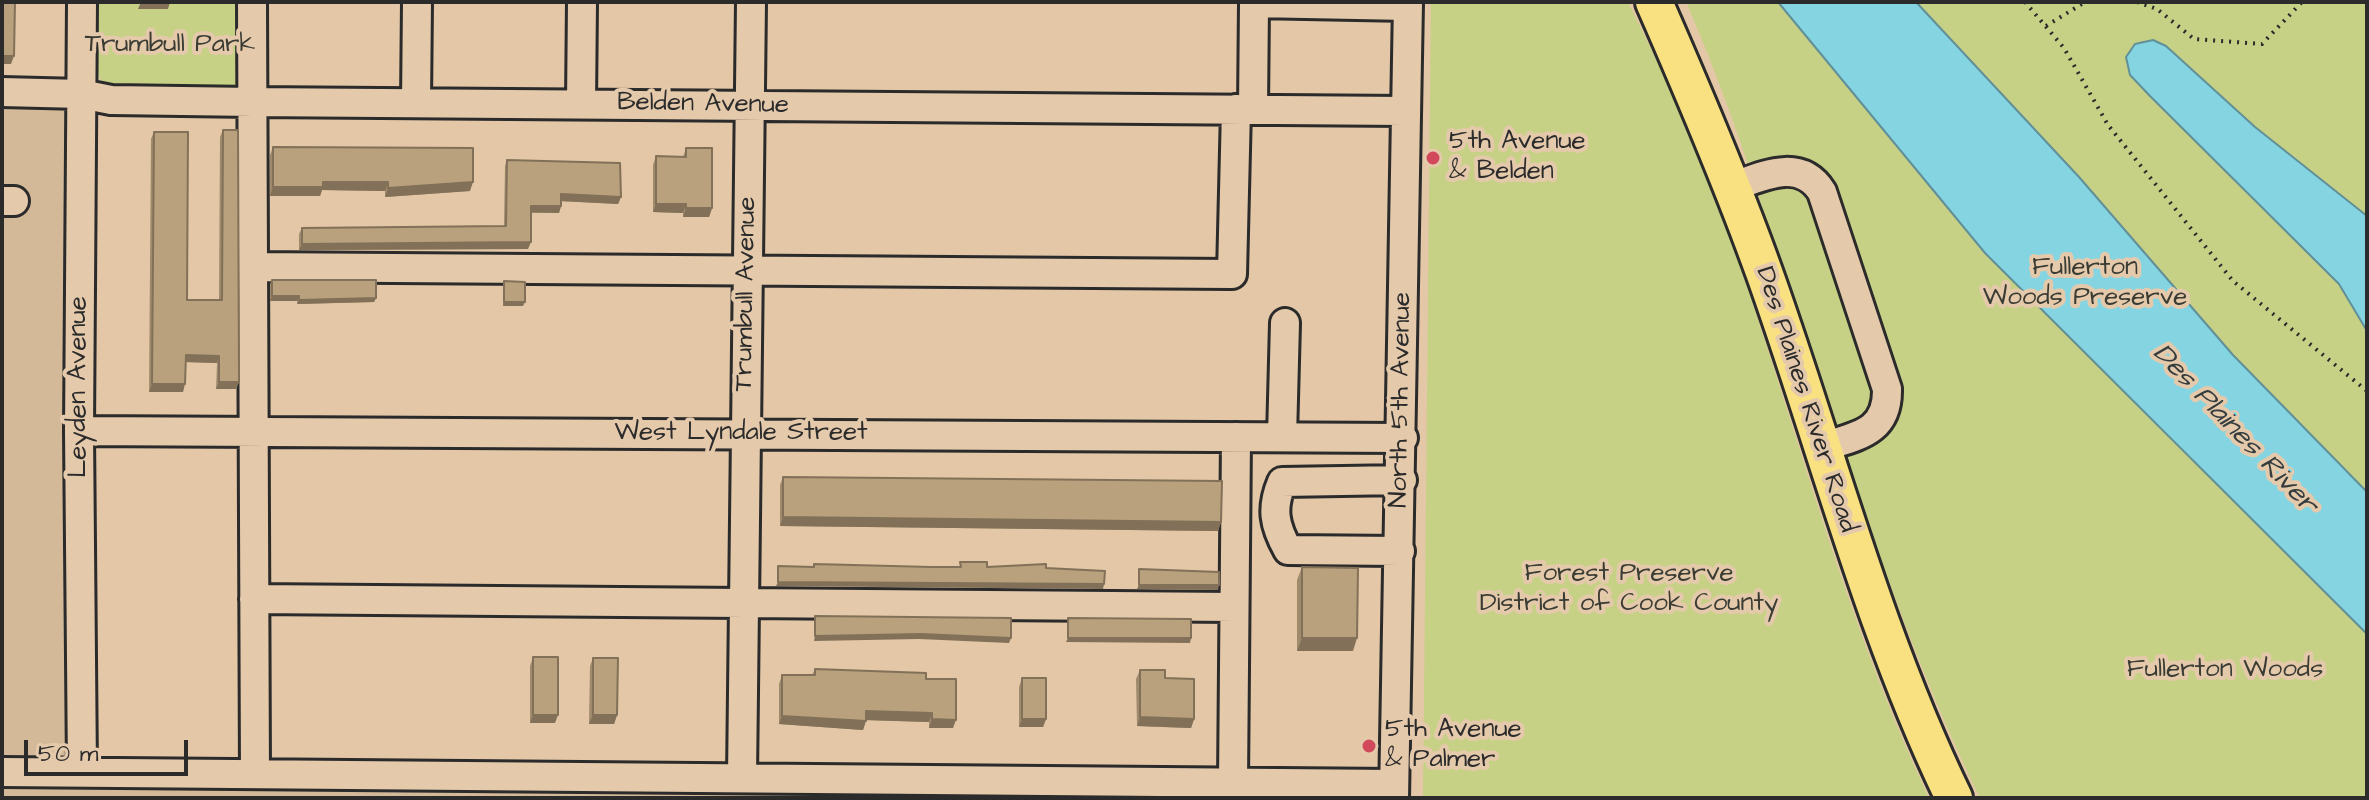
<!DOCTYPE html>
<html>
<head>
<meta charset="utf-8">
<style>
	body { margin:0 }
	#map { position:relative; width:2369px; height:800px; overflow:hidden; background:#e3c7a6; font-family:"Architects Daughter",sans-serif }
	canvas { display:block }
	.frame { position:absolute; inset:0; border:4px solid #2b2b2b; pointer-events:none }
	.scale { position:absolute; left:24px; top:740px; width:164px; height:36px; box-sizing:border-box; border:4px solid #2b2b2b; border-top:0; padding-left:10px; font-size:24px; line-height:28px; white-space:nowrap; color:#2b2b2b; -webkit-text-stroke:6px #e4c9ab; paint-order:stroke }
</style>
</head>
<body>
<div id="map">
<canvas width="2369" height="800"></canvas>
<div class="frame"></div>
<div class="scale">50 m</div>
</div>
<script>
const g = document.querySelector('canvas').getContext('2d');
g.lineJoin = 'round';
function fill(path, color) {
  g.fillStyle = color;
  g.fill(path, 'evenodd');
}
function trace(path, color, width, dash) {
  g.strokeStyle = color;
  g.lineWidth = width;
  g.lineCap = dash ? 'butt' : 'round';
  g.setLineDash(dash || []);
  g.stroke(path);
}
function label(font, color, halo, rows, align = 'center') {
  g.font = font + ' "Architects Daughter",sans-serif';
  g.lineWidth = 8;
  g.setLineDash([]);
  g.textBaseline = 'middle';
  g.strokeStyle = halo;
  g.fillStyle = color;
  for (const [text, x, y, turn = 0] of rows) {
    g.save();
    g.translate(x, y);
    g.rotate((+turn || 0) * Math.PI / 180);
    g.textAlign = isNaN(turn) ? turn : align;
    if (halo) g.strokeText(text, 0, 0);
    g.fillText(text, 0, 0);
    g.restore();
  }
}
fill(new Path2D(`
	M2,105H76L77,789L1239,798H2Z`), '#d3b998');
fill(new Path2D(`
	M94,2H246L245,90L112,88L104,85L93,66Z
	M1431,2H1628C1660,67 1692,132 1717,200C1790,399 1838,606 1929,798H1423Z
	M1686,2H2367V798H1980C1919,673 1873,540 1828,408C1781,272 1744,134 1686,2Z`), '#c6d185');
const water = new Path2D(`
	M1778,2H1916L2079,177L2233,355L2367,492V634L1985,253Z
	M2153,40L2166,46L2255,127L2367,216V331L2339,284L2150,96L2130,75L2126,57L2135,44Z`);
fill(water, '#85d4e2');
trace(water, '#619099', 2);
const minor = new Path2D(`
	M82,2L79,431L82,772
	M252,2L255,774
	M2,92L81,94L111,100L253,102L1405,111
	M416,103L417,2
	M581,104L582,2
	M1253,110L1254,3L1408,6
	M1732,187C1763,176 1800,157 1822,192L1887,389C1888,434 1855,436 1820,448
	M2,201H14
	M253,267L1232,274L1236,109
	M79,431L1403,438
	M1282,437L1285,323
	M1400,551L1288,550C1274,525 1271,508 1282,482L1402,480
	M254,599L1234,607
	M2,772L1394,784
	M742,778L751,2
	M1233,782L1236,437
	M1394,798L1408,2`);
const major = new Path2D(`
	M1654,2C1693,91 1731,180 1764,272C1827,448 1872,629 1954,798`);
trace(minor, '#2b2b2b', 34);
trace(major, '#2b2b2b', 42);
trace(new Path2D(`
	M2025,2L2064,48L2108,125L2233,281L2367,391
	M2137,2L2157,9L2194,39L2262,44L2302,2
	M2046,26L2085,2`), '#2b2b2b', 4, [2, 6]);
trace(minor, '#e4c9ab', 28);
trace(major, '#f9e181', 36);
fill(new Path2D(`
	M223,130L239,382L236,389H216L217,363L186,362L183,392H149L151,139L154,132L187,300H219L220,137Z
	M273,147L470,191L385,197V191L322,190L320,196H270V155Z
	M686,148L712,208L709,217H683V213L653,212V165L656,156L683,157Z
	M507,160L621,197L618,204L561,201V206L559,213H531L528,249L299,250V234L302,228L504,226L505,166Z
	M272,280L376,298L374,302L297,304V301H270V284Z
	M504,281L523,306H503V286Z
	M783,477L1221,522L1218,531L780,526V485Z
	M1302,567L1353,651H1297V580Z
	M533,657L555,723H530V666Z
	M593,658L617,715L614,724H589L590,666Z
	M815,669L926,679L953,728H929V722L866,720L863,730L779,724V684L782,675H812Z
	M1140,670L1165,678L1194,719L1191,728L1137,726L1136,679Z
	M1022,678L1046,719L1043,727H1019V687Z`), '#9f8a6c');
fill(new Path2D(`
	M141,2H170L168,9H138Z
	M2,56H14L11,64H2Z
	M323,182H388L385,191L322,190L320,196H270L273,187Z
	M473,182L470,191L385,197L388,188Z
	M561,194L621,197L618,204L559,201Z
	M656,204H686L683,213L653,212Z
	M531,206H561L559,213L529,212Z
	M686,208H712L709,217H683Z
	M531,242L528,249L299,250L302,244Z
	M272,296H299L297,301H270Z
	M376,298L374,302L297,304L299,300Z
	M504,302H525L523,306H503Z
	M186,355L219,356L217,363L183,362Z
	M219,382H239L236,389H216Z
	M152,384H185L183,392H149Z
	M783,517L1221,522L1218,531L780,526Z
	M778,582L1104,584L1103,589L776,586Z
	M1139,585H1219L1218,590L1137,589Z
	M921,634L1011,638L1009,643L919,639L814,641L815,636Z
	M1068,638H1191L1190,643L1066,642Z
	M1302,638H1357L1353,651H1297Z
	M866,711L932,713L929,722L863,720Z
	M533,715H558L555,723H530Z
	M593,715H617L614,724H589Z
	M782,716L866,721L863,730L779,724Z
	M1140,717L1194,719L1191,728L1137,726Z
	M932,719L956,720L953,728H929Z
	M1022,719H1046L1043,727H1019Z`), '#827158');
const building = new Path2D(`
	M2,2H15L14,56H2Z
	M223,130H238L239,382H219V356L186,355L185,384H152L154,132H188L187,300H222Z
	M273,147L473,148V182L388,188V182H323V187H273Z
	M686,148H712V208H686V204H656V156L686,157Z
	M507,160L620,163L621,197L561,194V206H531V242L302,244V228L506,226Z
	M272,280H376V298L299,300V296H272Z
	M504,281L525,282V302H504Z
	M783,477L1222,481L1221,522L783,517Z
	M960,562H987V567L1046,564V568L1105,571L1104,584L778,582V566L814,567V564L931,567H961Z
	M1302,567L1358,568L1357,638H1302Z
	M1139,569L1219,572V585H1139Z
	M815,616L1011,618V638L921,634L815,636Z
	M1068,618L1191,619V638H1068Z
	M533,657H558V715H533Z
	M593,658H618L617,715H593Z
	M815,669L926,673V679H956V720L932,719V713L866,711V721L782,716V675H815Z
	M1140,670H1165V678L1194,679V719L1140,717Z
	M1022,678H1046V719H1022Z`);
fill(building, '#b9a17d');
trace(building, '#827158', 2);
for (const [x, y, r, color] of [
	[1433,158,8,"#d1495b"],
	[1369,746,8,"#d1495b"]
]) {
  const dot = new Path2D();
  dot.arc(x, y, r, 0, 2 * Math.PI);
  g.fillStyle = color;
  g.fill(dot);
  trace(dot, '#e4c9ab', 3);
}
label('26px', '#3a3c34', '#e4c9ab', [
	["Trumbull Park",170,46],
	["Fullerton",2085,269],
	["Woods Preserve",2085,299],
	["Forest Preserve",1629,575],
	["District of Cook County",1629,605],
	["Fullerton Woods",2225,671]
]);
label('26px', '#2b2b2b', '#e4c9ab', [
	["Belden Avenue",703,105,1],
	["Trumbull Avenue",747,294,-89],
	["Leyden Avenue",80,387,-90],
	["North 5th Avenue",1402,400,-89],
	["Des Plaines River Road",1805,400,72],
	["West Lyndale Street",741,434]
]);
label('26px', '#2b2b2b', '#e4c9ab', [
	["5th Avenue",1449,143],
	["& Belden",1449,173],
	["5th Avenue",1385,731],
	["& Palmer",1385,761]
], 'left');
label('italic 28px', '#343c3d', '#e4c9ab', [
	["Des Plaines River",2234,430,46]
]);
</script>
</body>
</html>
